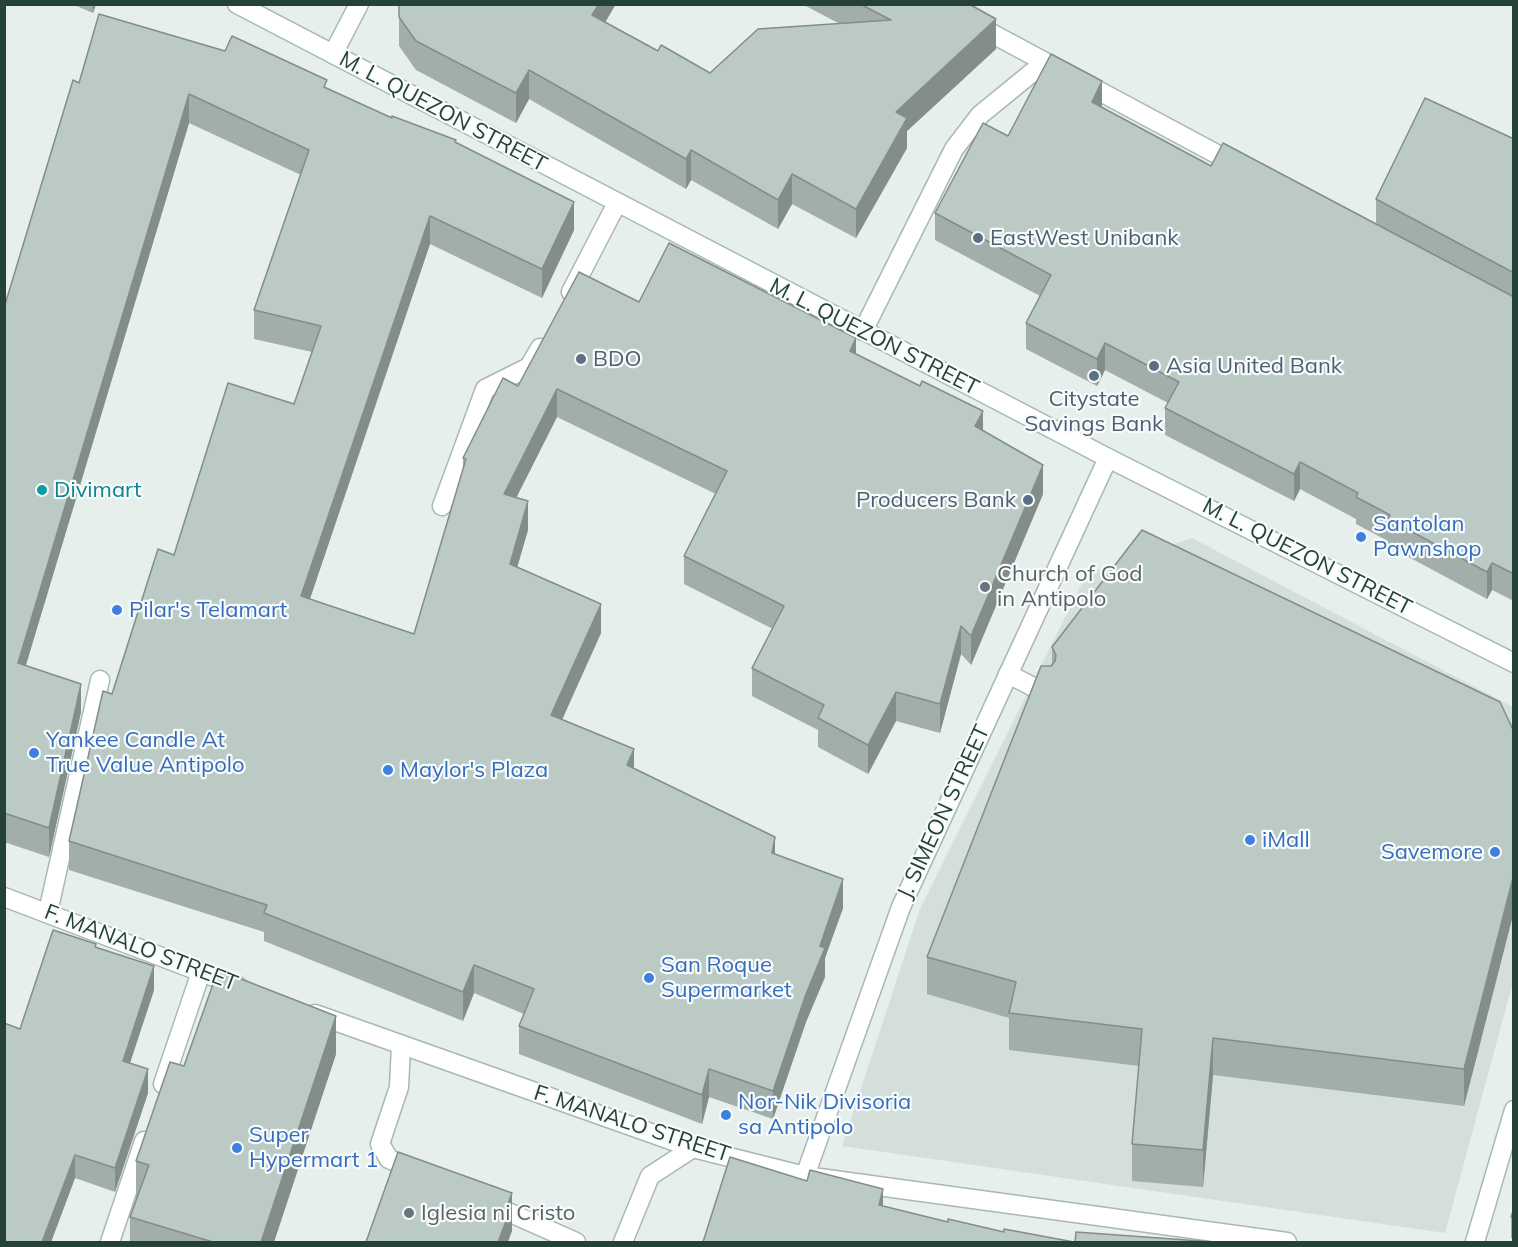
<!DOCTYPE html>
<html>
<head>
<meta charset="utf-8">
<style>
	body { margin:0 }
	#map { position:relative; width:1518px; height:1247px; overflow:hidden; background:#e6efeb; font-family:Mulish,sans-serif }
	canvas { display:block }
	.frame { position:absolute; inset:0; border:6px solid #24423a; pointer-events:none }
</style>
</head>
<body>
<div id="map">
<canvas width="1518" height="1247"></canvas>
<div class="frame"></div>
</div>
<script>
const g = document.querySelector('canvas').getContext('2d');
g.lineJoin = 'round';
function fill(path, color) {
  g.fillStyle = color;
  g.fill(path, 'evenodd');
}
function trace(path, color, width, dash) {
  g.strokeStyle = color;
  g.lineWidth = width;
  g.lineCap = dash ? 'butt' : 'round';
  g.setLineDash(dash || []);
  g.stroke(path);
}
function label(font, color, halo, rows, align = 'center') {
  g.font = font + ' Mulish,sans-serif';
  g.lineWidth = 4.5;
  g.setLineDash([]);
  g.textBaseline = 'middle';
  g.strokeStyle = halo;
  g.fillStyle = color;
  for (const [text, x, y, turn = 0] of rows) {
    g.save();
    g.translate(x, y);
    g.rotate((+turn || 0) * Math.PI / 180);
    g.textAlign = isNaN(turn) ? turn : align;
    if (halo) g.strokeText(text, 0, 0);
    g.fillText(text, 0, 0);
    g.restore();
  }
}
fill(new Path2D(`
	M1192,538L1513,707V982L1445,1233L842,1146L920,909L1087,573Z`), '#d4dfda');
const service = new Path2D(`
	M333,54L359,4
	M571,292L617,203
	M442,506L485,389L529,367L540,348
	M1008,674L1045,693
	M48,912L100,680
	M401,1046L399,1087L380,1144L389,1159L415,1171
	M490,1204L576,1242
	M623,1242L650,1176L693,1148`);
const minor = new Path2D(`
	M937,4L1237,165
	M863,331L954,149L980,115L1045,62
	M4,897L238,986
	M315,1014L693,1148L805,1176L1287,1242
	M163,1084L201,972
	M805,1176L901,907L1108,458
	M110,1242L144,1141`);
const secondary = new Path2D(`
	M237,4L1108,458L1514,663
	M1475,1242L1514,1110`);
trace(service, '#a8b8b2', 21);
trace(minor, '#a8b8b2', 21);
trace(secondary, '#a4bbb3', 21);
trace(service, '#fff', 18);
trace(minor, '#fff', 18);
trace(secondary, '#fff', 18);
fill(new Path2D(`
	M72,4H96L93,13Z
	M399,4L605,23L658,51L710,73L840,24L802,4H969L996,49L907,131V148L856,238L792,204L778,229L691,180L686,189L529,99L516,123L416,70L399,46Z
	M79,83L327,89L392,118L456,143L574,230L542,298L430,244L310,599L414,634L463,469V458L518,386L639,302L856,354L983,431L1043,494L971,665L961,654L940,733L896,721L868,774L818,747V730L752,696V668L773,629L684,584V556L716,494L557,417L516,498L528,530L517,567L601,633L562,720L634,769L775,854L843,908L825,958V977L806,1022L773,1119L709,1097L702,1124L519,1054V1026L524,1014L474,993L463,1021L264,941V932L69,870V841L112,694L174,555L294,404L312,352L254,339V310L301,175L189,123L26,665L81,712L49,857L4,842V308Z
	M1102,108L1211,166L1376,224V199L1514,139V601L1492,590L1487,599L1388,546V541L1356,524V519L1300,489L1294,501L1165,435V408L1168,403L1105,370L1097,386L1026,349V323L1040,296L935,240V213L1008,136Z
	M1052,647L1514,732V911L1464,1106L1213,1075L1203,1187L1132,1181V1144L1139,1066L1009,1050V1018L927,994V957L1052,665Z
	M96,947L154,990L130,1063L148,1093L115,1192L75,1178L51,1242H4Z
	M336,1054L274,1242H130V1217L136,1199V1161L184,1066Z
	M1514,1208V1239L1511,1238V1217Z`), '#a1aea9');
fill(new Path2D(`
	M93,4H96L93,13Z
	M599,4H616L592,45V15Z
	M996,19V49L907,131V148L856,238V209L896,112Z
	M529,70V99L516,123V93Z
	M1102,81V108L1092,102Z
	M189,94V123L18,691V663Z
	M691,150V180L686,189V159Z
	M792,174V204L778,229V200Z
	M574,202V230L542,298V269Z
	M430,216V244L301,625V596Z
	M856,338V366L850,351Z
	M1105,343V370L1097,386V359Z
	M557,389V417L504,522V494Z
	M983,411V439L975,426Z
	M1300,462V489L1294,501V474Z
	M1043,465V494L971,665V636Z
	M528,501V530L510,592V564Z
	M1492,563V590L1487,599V572Z
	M601,604V633L551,744V715Z
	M961,626V654L940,733V704Z
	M81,684V712L49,857V828Z
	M896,692V721L868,774V745Z
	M634,749V778L627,765Z
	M775,837V865L772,853Z
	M1514,874V911L1464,1106V1069Z
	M843,879V908L825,958V977L806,1022L773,1119V1091L820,946Z
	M474,965V993L463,1021V992Z
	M154,966V990L123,1084V1061Z
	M336,1016V1054L274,1242H261Z
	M1213,1038V1075L1203,1187V1150Z
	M148,1069V1093L115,1192V1168Z
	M709,1069V1097L702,1124V1095Z
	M75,1155V1178L51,1242H42Z
	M883,1189V1215L879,1205Z
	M512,1193V1231L508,1242H498L504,1214Z`), '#838d89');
const building = new Path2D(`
	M399,4H599L592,15L658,51L661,45L710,73L758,29L891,20L860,4H969L996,19L896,112L907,118L856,209L792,174L778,200L691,150L686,159L529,70L516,93L416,41L399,17Z
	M99,14L225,51L232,36L327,80L324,87L392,118V116L456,140L455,142L574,202L542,269L430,216L301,596L414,634L466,459L463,458L503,378L518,386L579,272L639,302L669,243L856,338L850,351L920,386L922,381L983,411L975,426L1043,465L971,636L961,626L940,704L896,692L868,745L818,718L824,705L752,668L784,606L684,556L727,471L557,389L504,494L528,501L510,564L601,604L551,715L634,749L627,765L775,837L772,853L843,879L820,946L825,948L806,994L773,1091L709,1069L702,1095L519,1026L534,989L474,965L463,992L264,913L267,905L69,841L103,691L112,694L158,549L174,555L228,383L294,404L321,326L254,310L309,150L189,94L18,663L81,684L49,828L4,813V308L73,80L79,83Z
	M1051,54L1102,81L1092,102L1211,166L1223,143L1514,297V574L1492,563L1487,572L1388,519L1390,515L1356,497L1358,493L1300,462L1294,474L1165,408L1179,382L1105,343L1097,359L1026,323L1051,275L935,213L983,123L1008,136Z
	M1425,98L1514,139V273L1376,199Z
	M1142,530L1500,702L1514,732V874L1464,1069L1213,1038L1203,1150L1132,1144L1142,1029L1009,1013L1016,982L927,957L1041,666H1051L1055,661L1056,655L1052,647Z
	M53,930L96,944L95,947L154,966L123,1061L148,1069L115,1168L75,1155L42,1242H4V1023L20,1029Z
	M218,970L336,1016L261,1242H213L130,1217L149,1165L136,1161L170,1062L184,1066Z
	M398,1152L512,1193L504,1214L508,1216L498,1242H366Z
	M730,1157L807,1181L810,1170L883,1189L879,1205L948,1222V1219L1004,1232V1229L1074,1242H703Z
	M1514,1208V1218L1511,1217Z
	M1076,1232L1214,1242H1075Z`);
fill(building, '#bbcac4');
trace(building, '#838d89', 1.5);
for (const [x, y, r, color] of [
	[978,238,6,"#5c6f8a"],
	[581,359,6,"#5c6f8a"],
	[1154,366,6,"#5c6f8a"],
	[1094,376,6,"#5c6f8a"],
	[42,490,6,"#0f9aa8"],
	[1028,500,6,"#5c6f8a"],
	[1361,537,6,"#3f7fe0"],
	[985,587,6,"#6b7280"],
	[117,610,6,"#3f7fe0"],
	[34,753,6,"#3f7fe0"],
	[388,770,6,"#3f7fe0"],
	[1250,840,6,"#3f7fe0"],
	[1495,852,6,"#3f7fe0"],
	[649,978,6,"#3f7fe0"],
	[726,1115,6,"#3f7fe0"],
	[237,1148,6,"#3f7fe0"],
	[409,1213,6,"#6b7280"]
]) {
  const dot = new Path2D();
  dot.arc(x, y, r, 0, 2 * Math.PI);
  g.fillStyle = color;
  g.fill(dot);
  trace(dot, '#f7fbf9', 2);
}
label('22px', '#24423a', '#f7fbf9', [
	["M. L. QUEZON STREET",443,112,28],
	["M. L. QUEZON STREET",874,337,27],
	["M. L. QUEZON STREET",1307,557,27],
	["J. SIMEON STREET",944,812,-65],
	["F. MANALO STREET",141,948,21],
	["F. MANALO STREET",632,1124,18]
]);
label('22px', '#4e5e75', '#f7fbf9', [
	["EastWest Unibank",990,238],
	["BDO",593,359],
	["Asia United Bank",1166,366],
	["Citystate",1094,399,"center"],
	["Savings Bank",1094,424,"center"],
	["Producers Bank",1016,500,"right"]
], 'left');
label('22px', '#0d838f', '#f7fbf9', [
	["Divimart",54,490]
], 'left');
label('22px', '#366cbe', '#f7fbf9', [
	["Santolan",1373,524],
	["Pawnshop",1373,549],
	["Pilar's Telamart",129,610],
	["Yankee Candle At",46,740],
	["True Value Antipolo",46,765],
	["Maylor's Plaza",400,770],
	["iMall",1262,840],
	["Savemore",1483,852,"right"],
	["San Roque",661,965],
	["Supermarket",661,990],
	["Nor-Nik Divisoria",738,1102],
	["sa Antipolo",738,1127],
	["Super",249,1135],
	["Hypermart 1",249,1160]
], 'left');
label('22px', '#5b616d', '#f7fbf9', [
	["Church of God",997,574],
	["in Antipolo",997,599],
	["Iglesia ni Cristo",421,1213]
], 'left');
</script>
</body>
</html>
